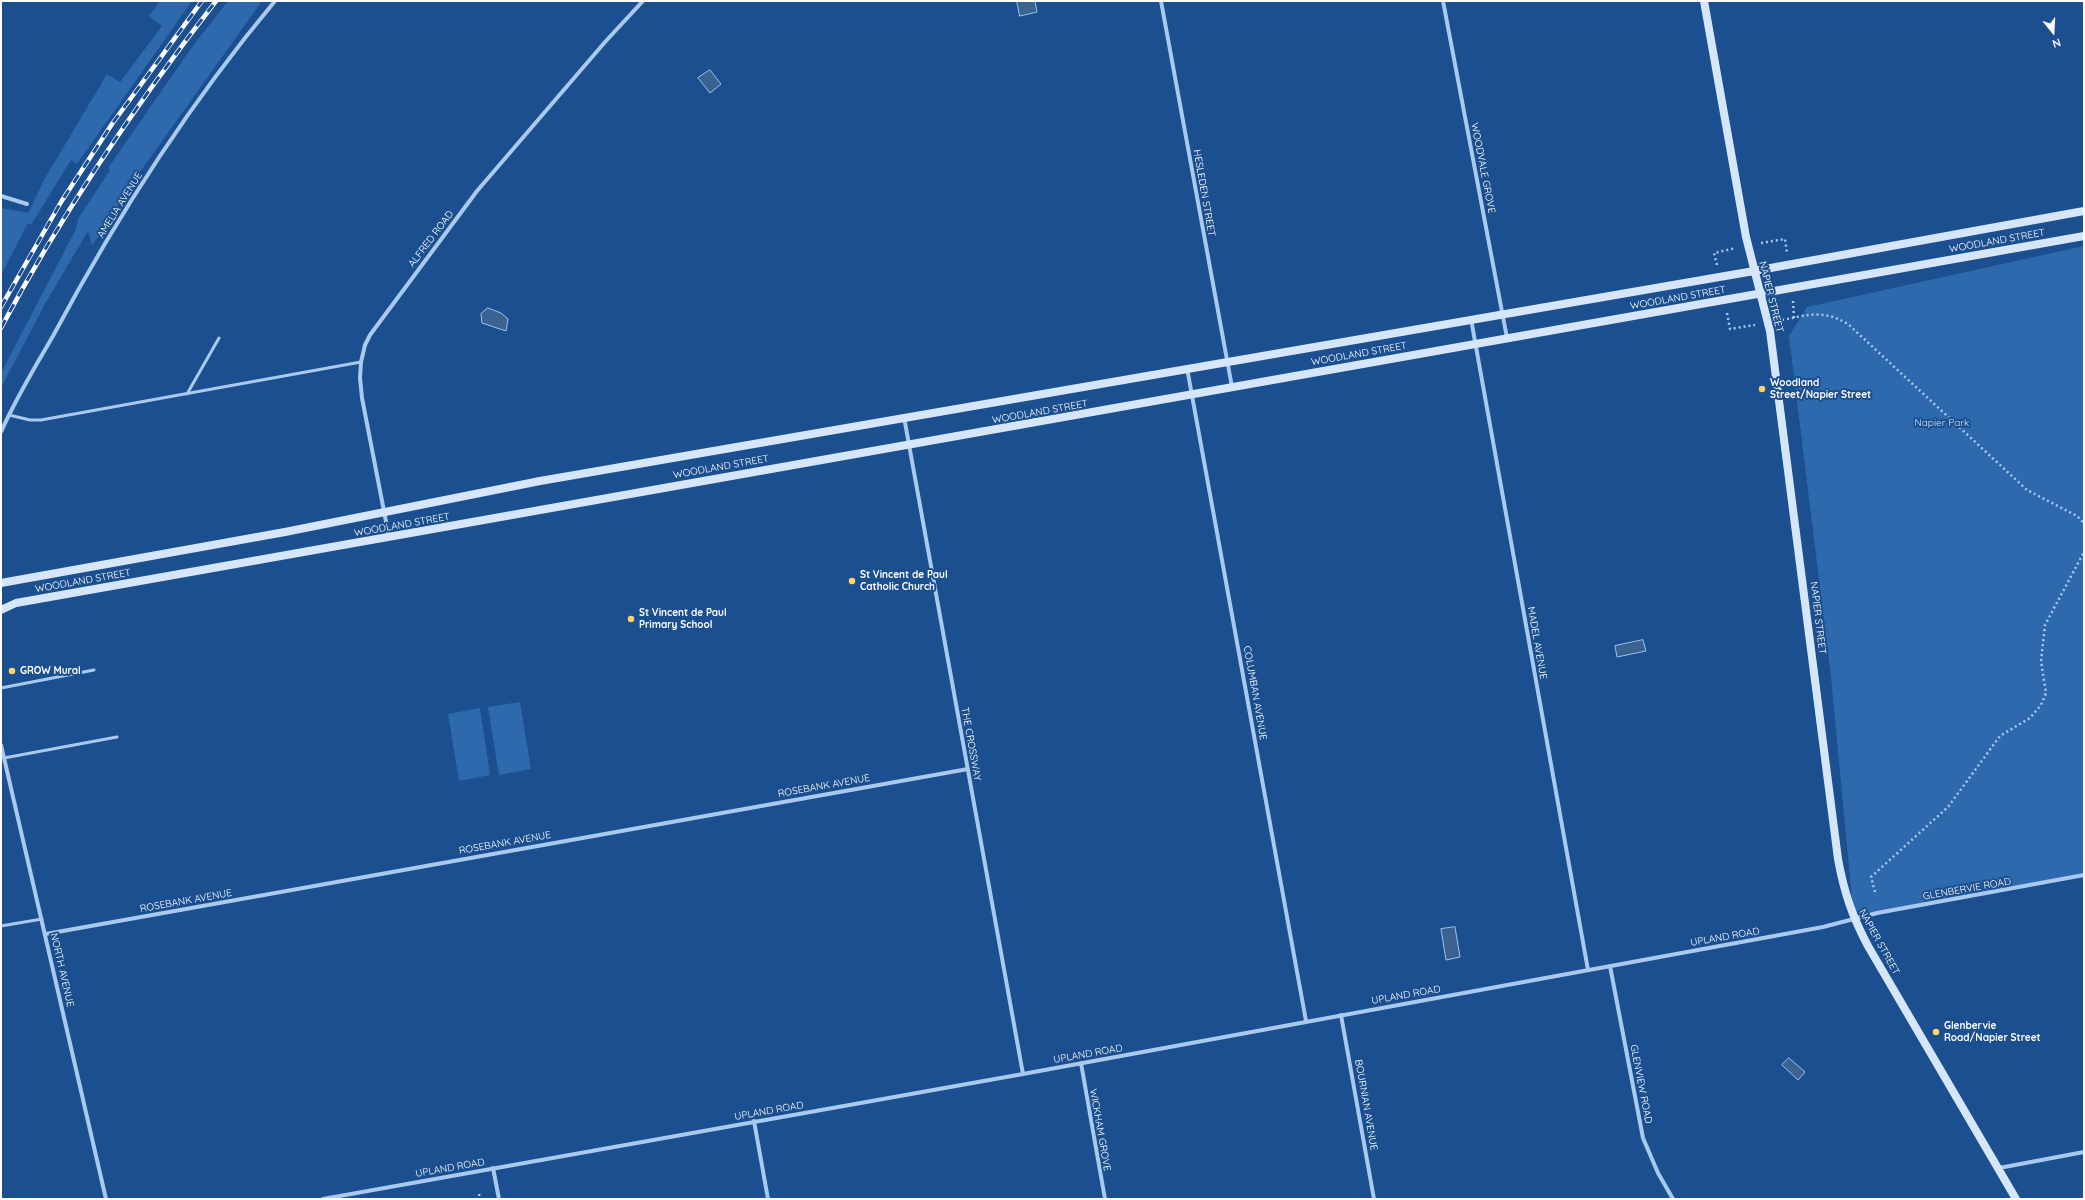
<!DOCTYPE html>
<html>
<head>
<meta charset="utf-8">
<style>
	body { margin:0 }
	#map { position:relative; width:2085px; height:1200px; overflow:hidden; background:#1b4f8f; font-family:Quicksand,sans-serif }
	canvas { display:block }
	.frame { position:absolute; inset:0; border:2px solid #fff; pointer-events:none }
	.north { position:absolute; left:2033px; top:12px; width:40px; height:40px; -webkit-text-stroke:3px #1b4f8f; paint-order:stroke; rotate:162deg; font-size:11px; font-weight:700; line-height:16px; text-align:center; color:#fff }
	.north::after { content:''; display:block; margin:auto; width:14px; height:18px; background:#fff; clip-path:polygon(50% 0,100% 100%,50% 72%,0 100%) }
</style>
</head>
<body>
<div id="map">
<canvas width="2085" height="1200"></canvas>
<div class="frame"></div>
<div class="north">N</div>
</div>
<script>
const g = document.querySelector('canvas').getContext('2d');
g.lineJoin = 'round';
function fill(path, color) {
  g.fillStyle = color;
  g.fill(path, 'evenodd');
}
function trace(path, color, width, dash) {
  g.strokeStyle = color;
  g.lineWidth = width;
  g.lineCap = dash ? 'butt' : 'round';
  g.setLineDash(dash || []);
  g.stroke(path);
}
function label(font, color, halo, rows, align = 'center') {
  g.font = font + ' Quicksand,sans-serif';
  g.lineWidth = 4;
  g.setLineDash([]);
  g.textBaseline = 'middle';
  g.strokeStyle = halo;
  g.fillStyle = color;
  for (const [text, x, y, turn = 0] of rows) {
    g.save();
    g.translate(x, y);
    g.rotate((+turn || 0) * Math.PI / 180);
    g.textAlign = isNaN(turn) ? turn : align;
    if (halo) g.strokeText(text, 0, 0);
    g.fillText(text, 0, 0);
    g.restore();
  }
}
fill(new Path2D(`
	M160,1H192L77,164L71,160L31,225L28,223L1,275V208L28,213L45,178L107,74L120,82L162,26L149,16Z
	M228,1H262L135,179L92,246L88,231L46,302L1,388V373L76,229L78,219L110,170L108,168L192,47Z
	M2084,246V873L1854,920L1831,677L1789,336L1807,307Z
	M520,702L531,769L499,775L488,707Z
	M480,708L490,775L459,781L448,714Z`), '#2e69ad');
const water = new Path2D(`
	M1017,1H1035L1037,12L1020,16Z
	M710,70L721,84L710,93L698,78Z
	M488,308L501,313L508,319L506,331L482,323L481,314Z
	M1643,640L1646,651L1617,657L1615,646Z
	M1455,927L1460,957L1446,960L1441,929Z
	M1789,1058L1805,1072L1798,1080L1782,1065Z`);
fill(water, '#3c6290');
trace(water, '#9cc4f0', 1);
trace(new Path2D(`
	M1761,243L1785,239L1787,253
	M1717,265L1714,253L1736,248
	M1793,301L1794,318
	M1727,313L1730,329L1755,325
	M1782,320C1809,315 1822,309 1848,324L2027,490L2077,516L2084,523
	M1875,892L1871,877L1948,807L2000,736L2030,718L2041,705L2046,693L2041,661L2045,625L2084,552
	M479,1194L480,1199`), '#a9c9ee', 2.5, [2, 3]);
trace(new Path2D(`
	M187,394L219,338
	M9,415L30,420H41L361,362
	M1,688L94,670
	M4,758L117,737
	M1,926L42,919`), '#a9c9ee', 3);
trace(new Path2D(`
	M1161,1L1232,387
	M1443,1L1507,338
	M1,196L27,204
	M1471,319L1588,970
	M1187,368L1306,1021
	M904,417L1023,1074
	M1,432C16,398 35,367 53,336C116,218 189,104 275,1
	M389,537L362,398L360,378L361,362L365,345L370,335L477,191L605,42L643,1
	M1,745L106,1199
	M46,934L968,769
	M1610,966L1643,1138L1658,1173L1673,1199
	M1341,1015L1374,1199
	M1081,1063L1105,1199
	M754,1121L768,1199
	M493,1168L499,1199
	M1999,1168L2084,1152
	M323,1199L1023,1074L1823,927L1877,913L2084,875`), '#a9c9ee', 4);
trace(new Path2D(`
	M1704,1L1746,237L1770,331L1838,859C1844,892 1852,916 1868,946L2016,1199
	M1,583L285,532L540,481L1754,271L2084,211
	M1,610L16,603L2084,236`), '#d6e6fa', 8);
const rail = new Path2D(`
	M1,307L61,202L112,124L202,1
	M1,328C62,213 136,104 216,1`);
trace(rail, '#fff', 4.5);
trace(rail, '#1b4f8f', 3, [9]);
for (const [x, y, r, color] of [
	[1762,389,4,"#ffd166"],
	[852,581,4,"#ffd166"],
	[631,619,4,"#ffd166"],
	[12,671,4,"#ffd166"],
	[1936,1032,4,"#ffd166"]
]) {
  const dot = new Path2D();
  dot.arc(x, y, r, 0, 2 * Math.PI);
  g.fillStyle = color;
  g.fill(dot);
  trace(dot, '#1b4f8f', 1.5);
}
label('10px', '#fff', '#1b4f8f', [
	["WOODVALE GROVE",1483,168,79],
	["HESLEDEN STREET",1204,193,80],
	["AMELIA AVENUE",120,205,-58],
	["ALFRED ROAD",431,239,-53],
	["WOODLAND STREET",1997,241,-10],
	["NAPIER STREET",1771,297,76],
	["WOODLAND STREET",1678,298,-10],
	["WOODLAND STREET",1359,354,-10],
	["WOODLAND STREET",1040,412,-10],
	["WOODLAND STREET",721,467,-10],
	["WOODLAND STREET",402,525,-10],
	["WOODLAND STREET",83,581,-10],
	["NAPIER STREET",1818,618,83],
	["MADEL AVENUE",1537,643,80],
	["COLUMBAN AVENUE",1255,693,80],
	["THE CROSSWAY",971,744,80],
	["ROSEBANK AVENUE",824,786,-10],
	["ROSEBANK AVENUE",505,843,-10],
	["GLENBERVIE ROAD",1967,889,-10],
	["ROSEBANK AVENUE",186,901,-10],
	["UPLAND ROAD",1725,937,-10],
	["NAPIER STREET",1879,942,61],
	["NORTH AVENUE",62,970,77],
	["UPLAND ROAD",1406,995,-10],
	["UPLAND ROAD",1088,1054,-10],
	["GLENVIEW ROAD",1641,1084,79],
	["BOURNIAN AVENUE",1366,1105,80],
	["UPLAND ROAD",769,1111,-10],
	["WICKHAM GROVE",1100,1130,80],
	["UPLAND ROAD",450,1168,-10]
]);
label('bold 10px', '#fff', '#1b4f8f', [
	["Woodland",1770,383],
	["Street/Napier Street",1770,395],
	["St Vincent de Paul",860,575],
	["Catholic Church",860,587],
	["St Vincent de Paul",639,613],
	["Primary School",639,625],
	["GROW Mural",20,671],
	["Glenbervie",1944,1026],
	["Road/Napier Street",1944,1038]
], 'left');
label('10px', '#cfe3fa', '#1b4f8f', [
	["Napier Park",1942,423]
]);
</script>
</body>
</html>
